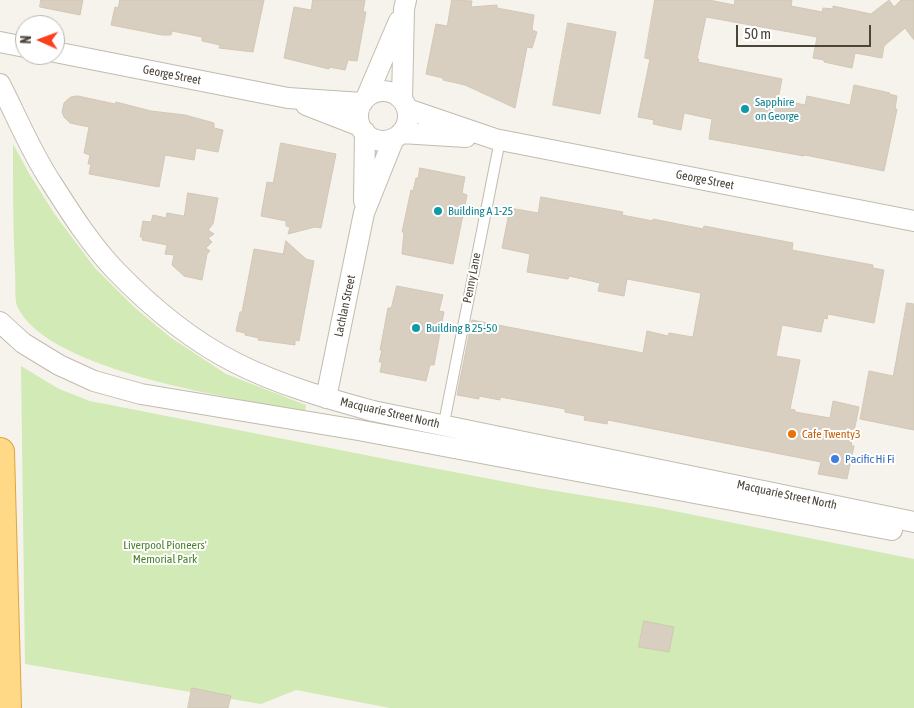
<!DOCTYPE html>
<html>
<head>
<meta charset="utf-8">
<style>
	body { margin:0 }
	#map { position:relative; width:914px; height:708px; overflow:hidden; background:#f6f3ec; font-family:"Asap Condensed",sans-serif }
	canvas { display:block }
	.north { position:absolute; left:15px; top:15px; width:50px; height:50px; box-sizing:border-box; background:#fff; border:1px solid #b7b4b0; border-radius:50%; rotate:272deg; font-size:14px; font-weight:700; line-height:20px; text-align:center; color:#4b4439 }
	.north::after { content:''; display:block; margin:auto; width:18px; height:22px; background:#fc3f1d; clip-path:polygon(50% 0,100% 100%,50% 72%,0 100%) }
	.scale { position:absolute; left:736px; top:25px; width:135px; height:22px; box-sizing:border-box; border:2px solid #4b4439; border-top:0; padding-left:6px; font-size:15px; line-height:18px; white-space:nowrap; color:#4b4439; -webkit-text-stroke:4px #fff; paint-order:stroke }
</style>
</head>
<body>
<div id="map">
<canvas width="914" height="708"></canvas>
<div class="north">N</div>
<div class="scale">50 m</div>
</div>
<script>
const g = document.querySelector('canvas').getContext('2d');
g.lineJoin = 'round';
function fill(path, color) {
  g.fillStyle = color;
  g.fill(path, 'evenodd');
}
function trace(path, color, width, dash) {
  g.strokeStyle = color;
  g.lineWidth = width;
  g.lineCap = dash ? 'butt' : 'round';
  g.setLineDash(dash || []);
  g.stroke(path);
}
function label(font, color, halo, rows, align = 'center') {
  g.font = font + ' "Asap Condensed",sans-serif';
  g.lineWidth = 4;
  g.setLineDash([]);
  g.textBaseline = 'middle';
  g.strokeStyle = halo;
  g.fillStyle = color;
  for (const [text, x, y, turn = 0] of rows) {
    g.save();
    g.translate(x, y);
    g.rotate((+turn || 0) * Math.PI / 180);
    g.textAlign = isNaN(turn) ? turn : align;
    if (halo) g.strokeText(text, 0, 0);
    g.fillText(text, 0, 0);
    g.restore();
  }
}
fill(new Path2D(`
	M13,144L30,175L56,216L95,268L134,307L170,337L226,374L306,405L305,411C238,399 47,372 17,306C14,297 16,282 15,272C13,229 13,187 13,144Z
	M21,366L59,389L90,401L401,462L538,488L654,507L914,559V708H390L296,690L261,704L25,664Z`), '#d2eab5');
const building = new Path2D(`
	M41,0H83L80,15L40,7Z
	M120,0H264L253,52L219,48L220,45L202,41V37L172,31L171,35H162L111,25L115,7L118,8Z
	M313,0H365L363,12H366L357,61L348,60L345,70L329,67V69L284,58L294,7L311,10Z
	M452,0L472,1L471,7L497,5V8L534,15L532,30L537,32L532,48L527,47L515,108L465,85L443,80V78L426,74L436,24L447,26Z
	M655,0H709L734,5L735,0H792L791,6L822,12L823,8L833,9V6L871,14L889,0L894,7L901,0H914V40L905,28L884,46L882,58L855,53L852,68L824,62V60L813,58L817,37L706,17L697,59H699L698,62L782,79L778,99L805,105L807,96L850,105L854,85L890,93L889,94L897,96L895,109H897L884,171L805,155L804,156L709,139L712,119L684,113L681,130L653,124L654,120L638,117L650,59L645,58Z
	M568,23L616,32L600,114L553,105Z
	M78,96L115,104L116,102L151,111L185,115L214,123V128L223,130L218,152L196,148L194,160L165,155L159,187L89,174L91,164H88L90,155L84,153L89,127L70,123L64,117L62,112L64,103L67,100L71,97Z
	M281,143L336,154L321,228L315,227L288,234L290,227L286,226V221L261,216L267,182L273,183Z
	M420,168L465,177L462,193L467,195L453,264L402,254L404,232H402L411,190L413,191L416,178H418Z
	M188,193L218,198L213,224L208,230L214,234L208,238L212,242L206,248L210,251L207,254L202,280L184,276L172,265L174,255L165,254L167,245L142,240L143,237H140L143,221L151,222L153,215L166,218L167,213L184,216Z
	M541,197L623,212L622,215L653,221V219L703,229L704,226L793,243L792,250L873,265V268L884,270L874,323L828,314L827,319L824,318L821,332L782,325L776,356L800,360L790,409L795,410V412L830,418L833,401L859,407L851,446H854L847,479L818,474L821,462L608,420L607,424L584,420L585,416L565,412V409L500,397V400L479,396V399L457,395L472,320L643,353L647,331L668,336L669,333L693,337L701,293L627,279L624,296L598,291L600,283L569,276L568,279L527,272L530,254L502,248L510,208L538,213Z
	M286,241L306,259L314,261L299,341L295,340V345L258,340L259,338L245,335V333L236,331L240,312H242L254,249L283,254Z
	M397,286L443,295L439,311L444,312L434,365H430L426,381L380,372L382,362H379L382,350H380L388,308H391Z
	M907,303L914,304V430L860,419L869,371L893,376Z
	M644,621L674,627L669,652L639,647Z
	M192,688L231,696L228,708H188Z`);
fill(building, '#d8cfc1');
trace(building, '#d3c7b4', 1);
const service = new Path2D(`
	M443,428L500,140`);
const minor = new Path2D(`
	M0,42L25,47
	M55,52L288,98L362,103
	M0,84C17,117 31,152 51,182C70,212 91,245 116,271C151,307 192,341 236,363C279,385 326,398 373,411L914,522
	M358 116a25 25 0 1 1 50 0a25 25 0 1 1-50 0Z
	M367,96L399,21
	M402,100L404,9L406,0
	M306,105L360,126
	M407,109L495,139L914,221
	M401,133L466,137
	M364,201L365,132
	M0,322L23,343L59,365L94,381L141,394L358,430L892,530
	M326,398L364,213L394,138`);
const trunk = new Path2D(`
	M0,452L7,708`);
trace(service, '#c2bbae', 12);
trace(minor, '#c2bbae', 22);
trace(trunk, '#e0a43c', 30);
trace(service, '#fff', 10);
trace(minor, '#fff', 20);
trace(trunk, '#ffd985', 28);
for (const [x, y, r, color] of [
	[745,109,5,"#0f9aa8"],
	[438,211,5,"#0f9aa8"],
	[416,328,5,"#0f9aa8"],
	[792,434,5,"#e8710a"],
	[835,459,5,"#3f7fe0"]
]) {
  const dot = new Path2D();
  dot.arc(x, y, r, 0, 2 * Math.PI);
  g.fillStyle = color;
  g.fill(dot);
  trace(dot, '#fff', 2);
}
label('12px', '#4b4439', '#fff', [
	["George Street",172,75,11],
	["George Street",705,180,11],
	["Penny Lane",472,278,-79],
	["Lachlan Street",345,306,-78],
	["Macquarie Street North",390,413,13],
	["Macquarie Street North",787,495,12]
]);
label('12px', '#0d838f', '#fff', [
	["Sapphire",755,102],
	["on George",755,116],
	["Building A 1-25",448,211],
	["Building B 25-50",426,328]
], 'left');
label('12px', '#c56008', '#fff', [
	["Cafe Twenty3",802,434]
], 'left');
label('12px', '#366cbe', '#fff', [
	["Pacific Hi Fi",845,459]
], 'left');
label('12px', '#4a7f2a', '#fff', [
	["Liverpool Pioneers'",165,545],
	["Memorial Park",165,559]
]);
</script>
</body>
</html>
